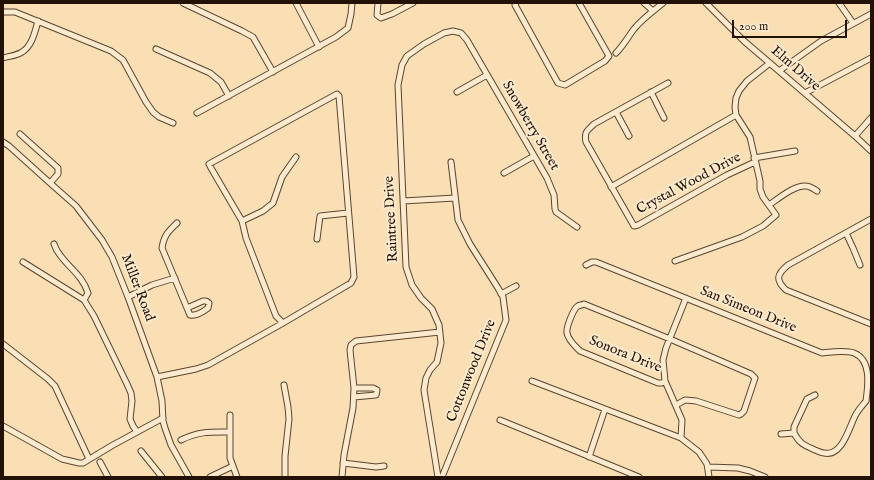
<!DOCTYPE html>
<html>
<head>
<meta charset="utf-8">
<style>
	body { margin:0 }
	#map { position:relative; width:874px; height:480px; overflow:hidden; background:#fadfb4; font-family:"IM FELL English",serif }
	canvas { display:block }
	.frame { position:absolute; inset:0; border:4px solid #231204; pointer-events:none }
	.scale { position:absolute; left:732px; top:20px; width:115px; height:18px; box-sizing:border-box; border:2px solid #231204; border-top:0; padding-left:5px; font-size:12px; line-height:14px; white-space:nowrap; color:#231204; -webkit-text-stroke:3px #fceace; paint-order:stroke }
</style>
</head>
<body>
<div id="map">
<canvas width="874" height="480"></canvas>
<div class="frame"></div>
<div class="scale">200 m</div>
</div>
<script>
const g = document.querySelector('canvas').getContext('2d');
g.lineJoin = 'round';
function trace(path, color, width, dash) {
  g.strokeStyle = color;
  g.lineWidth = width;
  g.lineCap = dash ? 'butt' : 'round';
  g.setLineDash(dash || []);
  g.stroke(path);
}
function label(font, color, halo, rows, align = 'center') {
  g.font = font + ' "IM FELL English",serif';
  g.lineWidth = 4;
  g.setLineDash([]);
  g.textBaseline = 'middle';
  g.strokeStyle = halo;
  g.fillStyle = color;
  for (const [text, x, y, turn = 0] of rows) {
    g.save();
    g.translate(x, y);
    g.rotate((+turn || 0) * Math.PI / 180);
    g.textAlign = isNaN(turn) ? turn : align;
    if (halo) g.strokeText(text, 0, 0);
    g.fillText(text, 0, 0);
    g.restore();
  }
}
const minor = new Path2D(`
	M183,3L242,31L253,37L273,72
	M296,3L319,47
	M378,3L377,15L381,18L392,14L413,3
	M516,3L515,5L558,83L565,85L605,61L609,56L579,3
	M644,3L653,11
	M706,3L744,41L855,136L871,151
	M839,3L853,23
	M3,12H15L111,51L123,60L146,102L153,112L159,117L173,123
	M156,49L210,73L221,82L229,96
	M616,53C623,46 628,37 634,29C642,19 653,11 663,3
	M3,58C9,56 16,56 22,52C32,46 35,32 38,21
	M779,71L821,41L871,14
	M668,83L594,124C587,131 584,132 586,142L634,226L638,225L727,175L755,162
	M457,92L487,75
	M651,92L664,118
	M805,93L871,58
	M616,112L629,136
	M197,113L336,37L348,28L351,14L352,3
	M20,134L58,168V174L50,183
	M855,136L871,118
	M3,142L9,146L50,183L76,206L102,240L112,257L128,297L157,377L162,401L163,421L165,428L171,445L189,477
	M754,158L795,151
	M504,173L534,156
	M611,187L736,115
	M403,201L455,198
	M769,205C778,199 794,185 806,186C810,186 814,189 817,191
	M871,219L788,265C777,274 775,280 786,290L871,324
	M242,221L263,211L273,203L282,177L296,157
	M177,223C168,232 164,235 162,248L187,308L190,315C197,316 203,312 208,308L209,303L206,301H203L187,308
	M846,233L853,248L860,265
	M317,239L320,216L348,213
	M54,244C55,246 56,250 58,252C67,267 82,274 88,293L84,300
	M675,261L742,237L763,226L776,215L763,197L760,189V181L750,137L736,115L735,107L736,98L739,91L747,81L770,63
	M23,262L84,300L94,316L127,384L131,393L132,401L130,419L133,426L137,432
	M586,265L592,262H596L822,353C832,352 845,350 854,353C872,360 868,386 866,401
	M501,294L516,286
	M128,297L152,285L175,278
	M3,344L48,379L55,386L89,459
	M157,377L196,369L208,365L283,323L351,283L354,277L339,96L337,94L209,164L211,168L242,221L246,238L276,316L283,323
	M532,381L681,438L699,452L707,464L709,477
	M665,381L662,383H658L580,351C575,346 568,340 567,333C566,328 573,309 578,306C580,305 582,305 584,304L670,339L751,374L755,378L744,411L741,414L739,415L696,401L685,400L676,405
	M284,385L288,407L289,419L285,456V477
	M354,397L376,395L377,390L373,388H354
	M230,415V458L237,477
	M500,420L639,477
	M3,426L62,459L79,463H83L113,445L163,418
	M794,433V427L807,399L815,395
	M781,434L794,433C800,444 804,445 815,450C818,451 821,453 824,453C842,457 849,428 855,416C858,410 862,406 866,401
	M681,438L682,420L665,381L663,360L666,348L686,298
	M181,440C199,431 211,432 230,432
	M141,451L162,477
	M589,457L605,409
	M100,462L108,477
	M343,463L376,467L384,466
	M708,467L738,468L750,471L765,477
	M210,477L233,466
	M342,477L344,455L353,408L354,388L350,350L351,345L356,341L440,332
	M438,477L424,390L426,378L430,370L437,362L441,343L439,325L432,309L421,298L412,285L406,267L398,85L402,65L407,56L424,44L444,33L453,31L461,33L467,40L547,178L554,195L555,209L556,212L577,227
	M442,477L506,320L503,297L498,288L470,244L458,220L451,162`);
trace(minor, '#594530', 7);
trace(minor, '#fceace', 5);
label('14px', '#231204', '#fceace', [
	["Elm Drive",795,69,41],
	["Snowberry Street",530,126,60],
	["Crystal Wood Drive",689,184,-28],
	["Raintree Drive",392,219,-93],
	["Miller Road",137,288,69],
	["San Simeon Drive",748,310,22],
	["Sonora Drive",625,355,22],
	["Cottonwood Drive",472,371,-68]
]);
</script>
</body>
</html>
